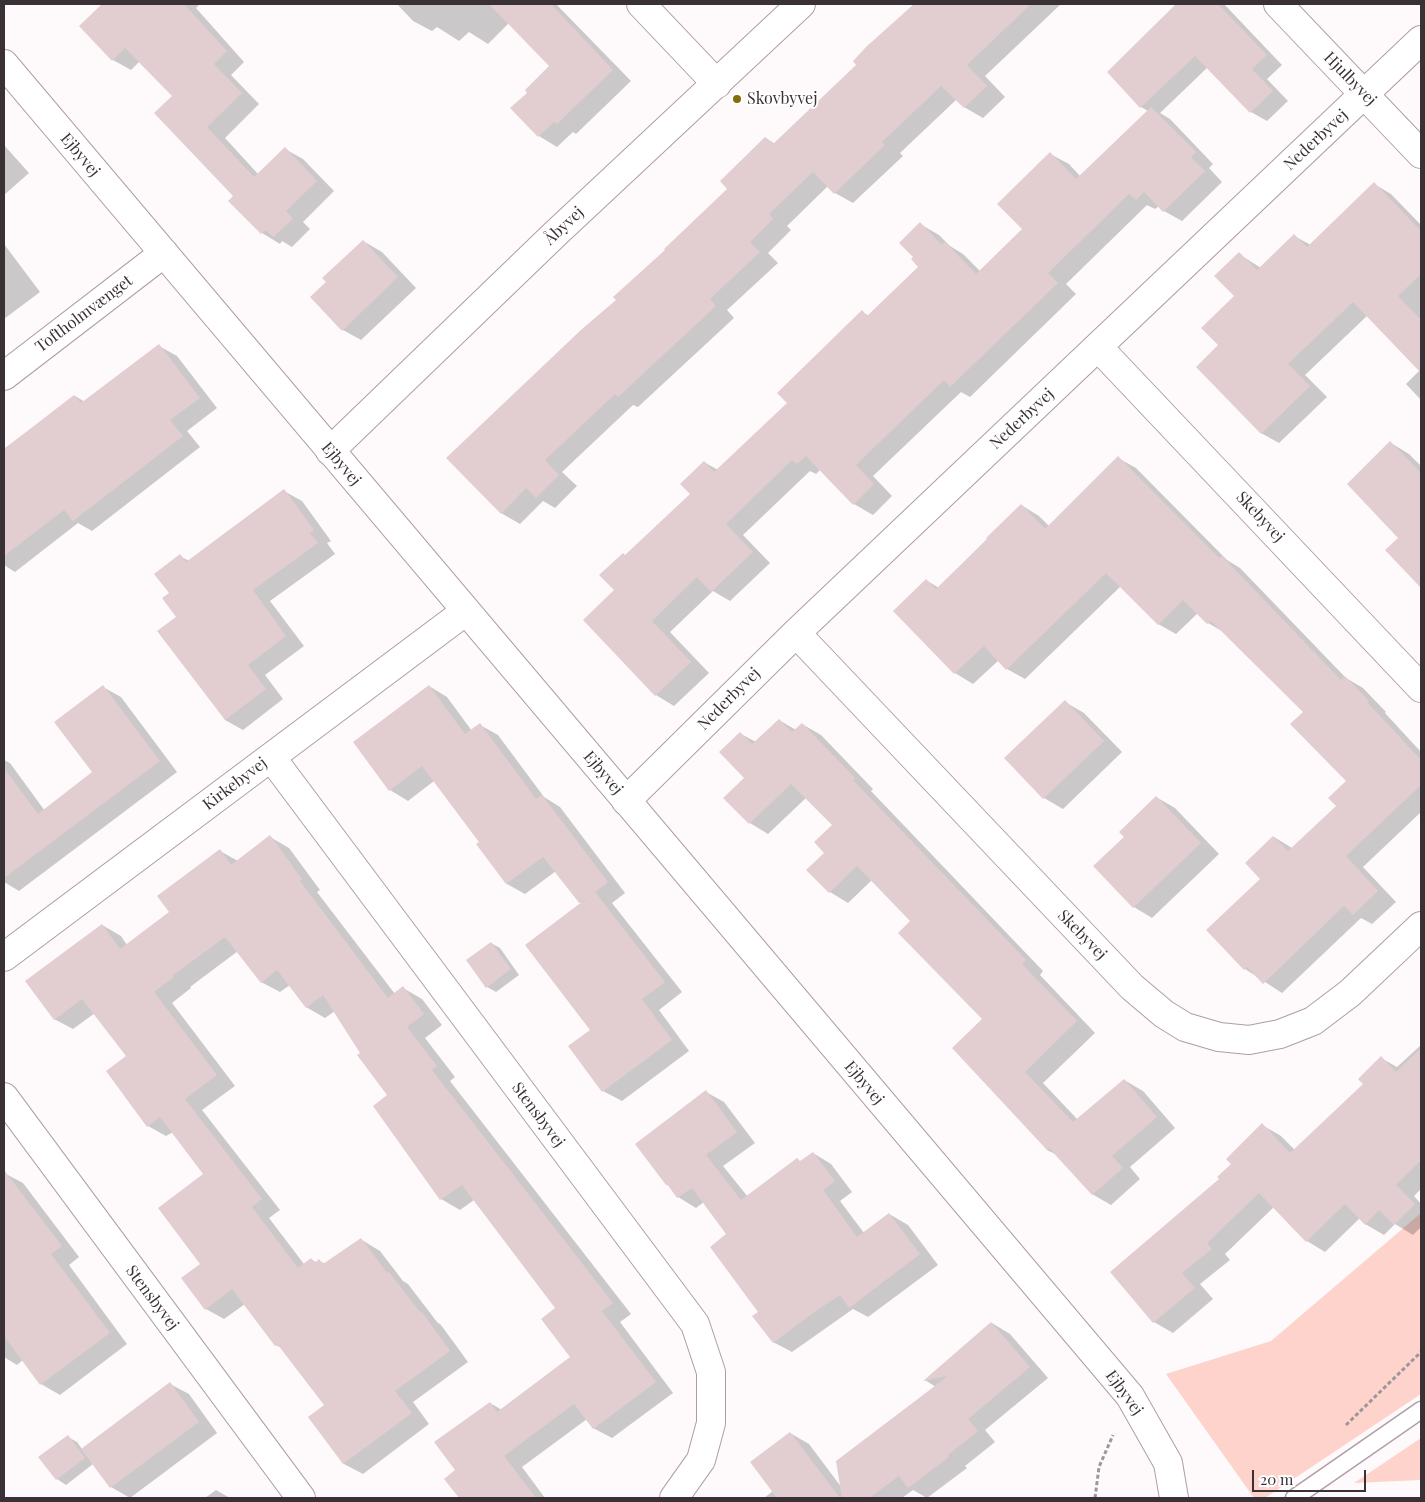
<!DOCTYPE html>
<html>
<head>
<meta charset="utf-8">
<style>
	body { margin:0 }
	#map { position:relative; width:1425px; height:1502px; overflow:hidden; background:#fefafc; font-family:"Playfair Display",serif }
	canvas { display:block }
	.frame { position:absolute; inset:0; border:5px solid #393135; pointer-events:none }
	.scale { position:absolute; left:1252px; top:1470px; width:114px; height:22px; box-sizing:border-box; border:2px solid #393135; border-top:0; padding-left:6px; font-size:15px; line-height:18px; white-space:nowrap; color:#393135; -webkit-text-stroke:4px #fff; paint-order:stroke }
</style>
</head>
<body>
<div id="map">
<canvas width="1425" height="1502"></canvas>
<div class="frame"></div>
<div class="scale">20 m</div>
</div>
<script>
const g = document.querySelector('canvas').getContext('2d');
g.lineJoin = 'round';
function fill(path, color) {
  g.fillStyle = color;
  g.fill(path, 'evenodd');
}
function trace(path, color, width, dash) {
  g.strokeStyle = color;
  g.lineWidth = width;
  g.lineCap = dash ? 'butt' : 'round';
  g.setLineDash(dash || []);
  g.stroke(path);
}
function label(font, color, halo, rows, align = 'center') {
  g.font = font + ' "Playfair Display",serif';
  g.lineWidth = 4;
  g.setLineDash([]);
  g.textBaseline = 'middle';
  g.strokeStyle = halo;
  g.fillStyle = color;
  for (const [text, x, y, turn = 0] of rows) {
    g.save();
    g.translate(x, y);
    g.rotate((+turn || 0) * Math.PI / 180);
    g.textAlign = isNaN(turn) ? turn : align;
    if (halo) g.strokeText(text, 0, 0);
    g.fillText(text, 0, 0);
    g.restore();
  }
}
fill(new Path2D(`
	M1421,1213V1394L1265,1498H1254L1166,1374L1271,1341Z
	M1421,1438V1480L1354,1483Z`), '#fdd3cc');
fill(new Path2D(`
	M104,4H200L196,8L244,62L231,75L259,104L225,138L258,174L285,149L303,159L334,191L303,222L310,229L292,247L282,241L280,244L262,233L235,196L173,96L139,62L131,70L113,60L81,26Z
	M397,4H556L631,81L576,134L573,132L557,147L539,136L528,93L551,67L509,23L488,44L469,32L459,41L437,27L432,31L413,21Z
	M915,4H1061L985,76L1005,97L983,118L964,107L957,99L900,153L903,156L853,203L835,193L828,186L787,226L791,230L768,253L778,263L727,310L734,318L638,407L633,405L562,472L577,486L555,508L543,501L520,524L501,513L617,300L729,189L766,138L775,144L858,65L867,48Z
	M1178,4H1224L1282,65L1267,79L1288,101L1267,121L1251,112L1208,67L1160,113L1170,119L1213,164L1209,168L1222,182L1182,221L1164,211L1159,206L1155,209L1147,205L1066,284L1076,294L970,397L961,392L873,476L892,496L873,515L854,504L821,469L816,474L810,471L743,535L770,563L730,601L713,591L670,632L709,673L674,706L656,695L616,590L626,556L691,494L704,462L718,470L789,403L862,312L869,316L920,267V224L939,235L950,246L963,254L981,272L1024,229L1050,154L1069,164L1080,176L1148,111L1141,107L1109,72Z
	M4,145L29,173L4,195Z
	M1374,184L1391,194L1421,225V400L1406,384L1420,370L1368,315L1305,375L1327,397L1279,443L1261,433L1220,346L1236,296L1239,254L1261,268L1294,236L1311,245Z
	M363,241L382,252L416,288L361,340L343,330L328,282Z
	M4,244L40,292L4,319Z
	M159,346L177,356L217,408L187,431L200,447L92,531L78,523L15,572L4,565V449L75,396L85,402Z
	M1391,443L1409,454L1421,466V586L1387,551L1400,538Z
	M1118,458L1136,468L1227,560L1240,568L1346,678L1363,688L1386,712L1385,713L1421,752V812L1363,867L1396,902L1372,924L1361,918L1282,993L1245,969L1262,879L1274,837L1292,848L1338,806L1348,781L1305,712L1227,634L1208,623L1198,613L1176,634L1158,624L1121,586L1025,679L1007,669L999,660L973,684L955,673L894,611L926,580L939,588L1021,505L1039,516L1049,526Z
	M284,491L302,501L331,541L327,543L335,554L270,601L304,646L265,675L283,699L243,730L225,720L178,617L171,593L180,556L189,561Z
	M429,686L447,697L472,731L480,725L498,735L544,797L560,807L625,893L612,903L682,992L659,1010L689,1051L622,1101L603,1091L592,1030L582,904L556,871L525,894L507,884L478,845L480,843L434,781L408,801L390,790L354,742Z
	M103,687L121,697L177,772L19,891L4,882V760L10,763L45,811L93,772Z
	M1065,702L1084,713L1122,752L1063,809L1044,798L1006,758Z
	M779,720L796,730L802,724L821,735L873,789L871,791L1043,971L1040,975L1095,1033L1043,1083L1078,1120L1124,1080L1143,1091L1175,1128L1130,1167L1140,1179L1111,1205L1092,1194L1057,1155L1047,1150L984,1020L912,922L872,880L848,903L830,892L808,870L826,853L833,825L807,797L768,834L750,823L741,734L756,742Z
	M1156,797L1175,808L1219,854L1152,918L1134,907L1095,866L1126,837Z
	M270,837L289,848L320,890L317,892L395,994L403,988L422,999L442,1025L425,1038L455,1077L450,1081L631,1314L620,1322L673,1393L612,1438L593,1428L587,1419L522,1467L545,1498H460L446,1479L457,1470L490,1403L502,1410L572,1357L557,1309L474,1200L460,1210L441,1199L375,1106L389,1095L335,1011L325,1018L306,1007L290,985L280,992L261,982L238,951L190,987L191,988L172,1003L235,1086L202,1110L280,1210L269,1218L304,1264L311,1259L317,1263L319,1261L326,1264L362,1240L380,1251L403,1281L408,1284L437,1322L441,1325L468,1362L413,1402L429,1424L363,1474L344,1464L309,1418L326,1405L283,1349L276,1345L245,1304L224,1319L206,1309L201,1264L205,1174L173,1132L166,1136L148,1126L128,1057L95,1013L73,1029L54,1019L102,925L121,936L127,945L171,913L220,851L238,861Z
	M491,943L500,948L519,975L496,992L487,987Z
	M1421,1045V1189L1414,1196L1421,1204V1227L1413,1235L1395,1224L1384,1235L1365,1224L1360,1218L1325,1252L1307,1241L1274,1207L1225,1254L1230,1260L1200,1284L1213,1299L1173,1333L1154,1322L1111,1272L1221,1179L1262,1125L1281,1136L1295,1150L1365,1085L1381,1058L1397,1067Z
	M706,1092L724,1102L755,1143L723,1166L748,1197L813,1153L831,1164L852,1192L840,1201L864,1233L889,1214L908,1225L938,1265L868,1317L853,1309L792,1352L773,1342L728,1234L704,1202L696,1208L678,1197L671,1187L667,1185L636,1144Z
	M4,1173L23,1183L79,1257L69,1265L127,1344L60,1395L41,1384L23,1360L17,1365L4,1357V1294L19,1283L4,1263Z
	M992,1323L1010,1334L1048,1378L985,1430L995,1442L965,1466L967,1468L927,1498L913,1490L902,1498H764L773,1491L790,1433L809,1444L842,1488L936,1387L925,1380Z
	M170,1384L189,1394L217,1433L130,1498L111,1487L93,1464L66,1485L57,1479L68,1437L77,1442L82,1449Z
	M216,1490L230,1498H205Z`), '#0003');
fill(new Path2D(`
	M102,4H184L227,51L214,64L242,93L207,127L254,177L285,147L317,181L286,211L293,219L273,237L266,230L261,234L228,201L233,196L154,113L172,96L125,48L112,61L79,26Z
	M489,4H551L613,70L557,124L554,122L538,137L510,108L527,93L525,90L549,66Z
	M914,4H1031L967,65L987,86L964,108L941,86L882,142L885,145L834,194L813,172L769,214L773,219L750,242L760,252L710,299L716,306L618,397L615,394L545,460L559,475L536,498L526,488L501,514L446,458L582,329L616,300L613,297L665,250L664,249L727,189L720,181L765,137L773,144L856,65L853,61L866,47Z
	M1176,4H1218L1267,55L1252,69L1273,91L1250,113L1195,56L1140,108L1107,72Z
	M1151,107L1196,152L1191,157L1205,171L1163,212L1144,192L1136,200L1129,194L1048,273L1058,283L950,387L944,380L856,465L874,484L853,505L806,456L797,464L792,460L726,524L753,552L711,592L697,577L652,621L691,662L655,696L583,620L614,590L599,575L623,553L625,555L690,494L680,484L704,461L714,472L787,403L777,393L862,310L867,316L918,267L911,259L913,257L899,243L920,222L941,244L945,242L976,274L1022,229L997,204L1050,152L1076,179Z
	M1374,182L1421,231V274L1398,296L1421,320V373L1353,302L1288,364L1310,386L1261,434L1196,367L1218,345L1201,328L1234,296L1214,276L1239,252L1257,270L1294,234L1307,247Z
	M363,240L398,277L342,331L310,297L326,282L322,278Z
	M159,344L200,398L170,420L183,436L73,521L64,510L4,556V449L74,395L81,403Z
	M1390,441L1421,473V588L1385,550L1398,538L1347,484Z
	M1118,456L1219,558L1222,556L1341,680L1345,676L1369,701L1367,702L1421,760V785L1346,856L1378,891L1353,915L1344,906L1263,984L1247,967L1244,970L1206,930L1260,879L1245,863L1273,836L1288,851L1336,806L1328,798L1346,781L1290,724L1303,712L1211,621L1207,624L1183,600L1158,625L1106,573L1006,670L984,646L954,674L893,611L926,579L936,589L987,539L986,538L1021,504L1045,529Z
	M284,489L314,530L310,533L318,543L253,590L286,636L248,665L266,689L225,720L157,631L176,617L162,598L169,593L154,574L180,554L186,562Z
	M103,685L160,761L4,878V768L38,814L92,772L54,722Z
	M429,685L465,734L480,723L536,799L542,795L608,882L580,904L543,857L506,884L476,844L479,842L422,766L389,791L353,742Z
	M1065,700L1104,741L1043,799L1004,758Z
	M779,719L792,732L802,723L855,778L853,780L1026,960L1022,964L1077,1021L1025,1072L1073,1122L1124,1079L1157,1117L1112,1156L1123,1168L1092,1195L1049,1148L1047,1150L952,1048L982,1019L898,933L910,921L857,866L829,893L806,870L824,853L814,842L832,825L791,784L749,824L723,798L744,778L719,752L740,732L752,744Z
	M1156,796L1201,843L1133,908L1093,866L1124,837L1119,832Z
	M270,835L302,879L300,881L388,998L403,986L424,1014L407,1027L437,1066L432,1070L613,1303L602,1311L656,1382L593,1429L574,1404L504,1456L536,1498H459L444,1479L455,1470L434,1442L490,1402L497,1412L570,1357L541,1319L555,1308L462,1185L440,1200L373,1106L387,1095L357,1055L360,1053L323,995L306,1008L277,970L261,983L225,937L172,976L174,977L154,992L217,1075L185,1099L262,1199L252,1207L298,1268L311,1258L315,1263L319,1259L323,1264L361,1238L387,1273L389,1272L421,1313L422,1312L450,1351L395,1391L412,1413L343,1464L308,1417L324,1405L278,1345L275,1346L232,1289L205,1310L181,1278L200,1264L158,1208L203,1174L160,1117L147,1127L106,1071L126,1056L82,999L54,1020L25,981L102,924L120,949L169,912L157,896L220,849L231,865Z
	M595,892L665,982L642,999L672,1040L602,1092L568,1046L590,1030L525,945Z
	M491,942L511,969L486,988L466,960Z
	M1421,1048V1160L1396,1185L1415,1204L1394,1225L1379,1210L1365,1225L1345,1204L1306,1242L1259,1193L1207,1243L1212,1249L1182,1273L1195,1288L1153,1323L1110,1272L1219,1179L1217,1177L1231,1164L1226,1159L1262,1123L1290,1153L1363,1084L1358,1079L1381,1056L1396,1072Z
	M706,1090L737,1132L706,1155L741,1200L797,1158L800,1161L813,1152L835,1181L823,1190L857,1237L889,1213L920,1254L849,1308L840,1295L813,1313L773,1343L752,1316L758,1312L710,1247L726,1234L692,1188L677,1198L667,1184L666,1185L635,1144Z
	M4,1170L62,1246L51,1254L110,1333L40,1385L4,1336Z
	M991,1322L1030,1367L968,1419L978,1431L948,1455L949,1457L908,1488L899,1476L869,1498H842L836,1461L948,1376L923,1381Z
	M170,1382L199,1422L110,1488L81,1449Z
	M790,1432L840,1498H777L750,1462Z
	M68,1435L85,1458L56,1480L38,1457Z`), '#e2cdd0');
const service = new Path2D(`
	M1294,1498L1421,1410`);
const minor = new Path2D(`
	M641,4L717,84
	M1278,4L1421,154
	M1098,347L1421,688
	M4,376L164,253
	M330,451L554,235L801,4
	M796,633L1132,987L1164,1014L1185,1027L1219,1037L1249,1040L1280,1034L1313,1021L1350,993L1421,926
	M271,757L695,1324L711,1372V1423L701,1460L674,1498
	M626,801L796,633L1421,40
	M4,957L466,611
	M4,1097L301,1498`);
const tertiary = new Path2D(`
	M4,64L1130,1396L1168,1463L1174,1498`);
trace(service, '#af9da5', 19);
trace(minor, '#af9da5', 30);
trace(tertiary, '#af9da5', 30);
trace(new Path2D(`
	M1346,1425L1421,1352
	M1095,1498L1099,1467L1113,1435`), '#9d979a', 3, [4, 2.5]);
trace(service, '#fff', 16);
trace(minor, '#fff', 28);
trace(tertiary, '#fff', 28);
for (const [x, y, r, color] of [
	[737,99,5,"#856c08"]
]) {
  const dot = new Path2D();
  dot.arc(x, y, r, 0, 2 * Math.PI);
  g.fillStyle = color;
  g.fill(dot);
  trace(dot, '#fff', 2);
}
label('16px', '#393135', '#fff', [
	["Hjulbyvej",1350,79,46],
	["Nederbyvej",1316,140,-43],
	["Ejbyvej",80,155,50],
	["Åbyvej",564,226,-43],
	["Toftholmvænget",84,314,-37],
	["Nederbyvej",1022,419,-43],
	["Ejbyvej",341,464,50],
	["Skebyvej",1260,517,47],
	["Nederbyvej",729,699,-45],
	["Ejbyvej",603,773,50],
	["Kirkebyvej",235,784,-37],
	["Skebyvej",1082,935,46],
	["Ejbyvej",864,1083,50],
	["Stensbyvej",538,1115,53],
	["Stensbyvej",152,1298,53],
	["Ejbyvej",1124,1393,54]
]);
label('16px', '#393135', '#fff', [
	["Skovbyvej",747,99]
], 'left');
</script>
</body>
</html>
